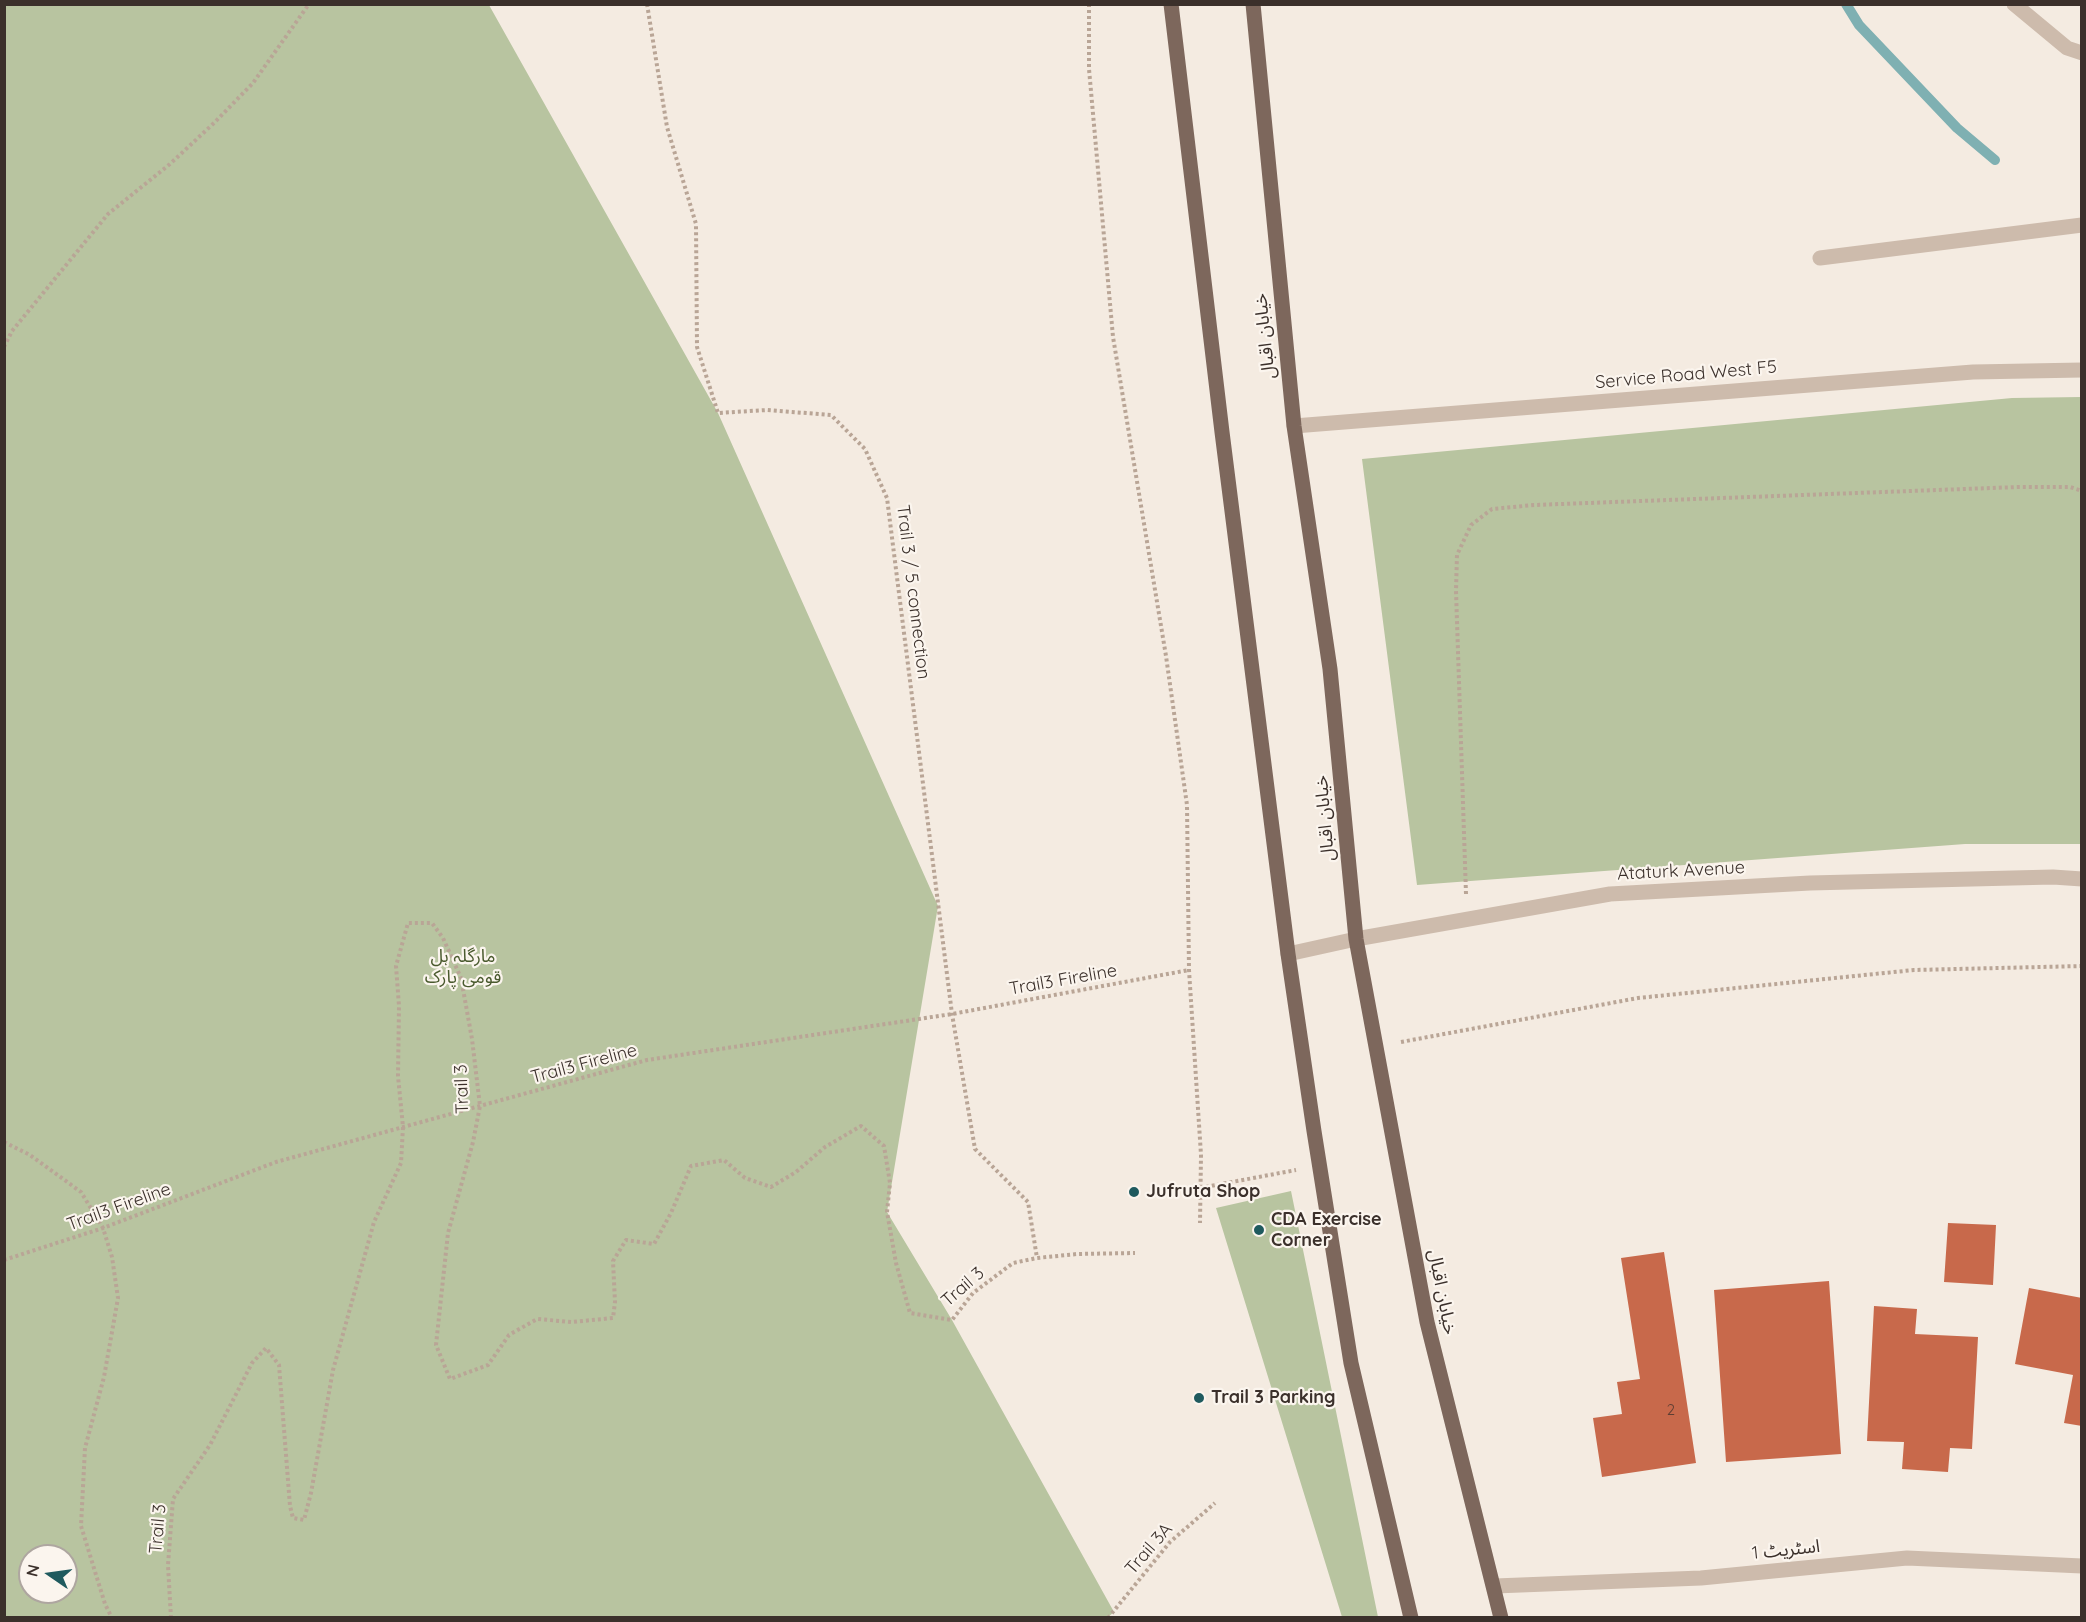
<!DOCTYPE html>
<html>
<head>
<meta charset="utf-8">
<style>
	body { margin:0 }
	#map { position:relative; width:2086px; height:1622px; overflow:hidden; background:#f4ebe1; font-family:Quicksand,sans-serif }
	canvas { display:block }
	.frame { position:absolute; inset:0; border:6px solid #3b302b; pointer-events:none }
	.north { position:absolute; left:18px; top:1544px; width:60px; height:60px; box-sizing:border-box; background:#fbf5ee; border:2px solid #aea6a0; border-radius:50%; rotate:283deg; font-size:16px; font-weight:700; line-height:24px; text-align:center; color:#3b302b }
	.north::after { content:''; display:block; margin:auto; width:21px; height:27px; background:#1f5a5e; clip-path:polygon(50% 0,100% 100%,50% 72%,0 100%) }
</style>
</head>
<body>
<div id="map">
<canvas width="2086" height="1622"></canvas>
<div class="frame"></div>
<div class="north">N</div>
</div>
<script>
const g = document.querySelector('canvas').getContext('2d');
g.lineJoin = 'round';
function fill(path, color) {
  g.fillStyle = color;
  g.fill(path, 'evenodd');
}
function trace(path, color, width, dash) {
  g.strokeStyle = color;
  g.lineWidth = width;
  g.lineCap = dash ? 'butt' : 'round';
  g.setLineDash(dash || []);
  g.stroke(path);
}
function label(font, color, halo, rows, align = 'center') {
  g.font = font + ' Quicksand,"Noto Sans Arabic",sans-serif';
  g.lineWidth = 4.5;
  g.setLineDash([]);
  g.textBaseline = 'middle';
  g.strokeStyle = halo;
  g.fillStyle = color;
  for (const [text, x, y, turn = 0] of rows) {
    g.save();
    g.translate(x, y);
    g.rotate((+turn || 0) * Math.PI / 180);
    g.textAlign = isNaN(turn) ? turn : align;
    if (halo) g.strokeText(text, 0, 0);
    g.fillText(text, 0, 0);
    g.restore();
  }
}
fill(new Path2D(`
	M5,4L489,5L718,413L938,906L887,1212L952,1320L1114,1612L1108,1617H5ZM30,1556H66V1592H30Z
	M2081,397V844H1965L1417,885L1362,459L2012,398Z
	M1291,1191L1378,1617H1342L1216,1208Z`), '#b8c4a0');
trace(new Path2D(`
	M1846,4L1859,25L1957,128L1995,160`), '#7fb0b2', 10);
fill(new Path2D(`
	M1948,1223L1996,1225L1993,1285L1944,1282Z
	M1664,1252L1696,1463L1602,1477L1593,1418L1622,1414L1617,1382L1640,1379L1621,1258Z
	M1829,1281L1841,1454L1726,1462L1714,1290Z
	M2029,1288L2082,1298V1426L2064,1423L2073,1375L2015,1364Z
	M1874,1306L1917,1309L1915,1334L1978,1337L1972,1449L1950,1448L1948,1472L1902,1469L1904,1442L1867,1441Z`), '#c8694b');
trace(new Path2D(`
	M647,4L667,127L696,224L697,347L718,413L767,410L831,415L865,449L887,498L952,1014L975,1149L1028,1202L1037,1258
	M1089,4V69L1113,337L1166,656L1187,805L1189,970L1201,1155L1200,1223
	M4,347L12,331L108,214L170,164L214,123L253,83L309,4
	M1466,894L1456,591L1457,555L1471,525L1492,509L1534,505L2018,487H2070L2082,491
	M1401,1042L1638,998L1914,970L2082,966
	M4,1142L30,1155L81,1192L103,1228L112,1257L118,1298L104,1377L85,1448L81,1526L105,1604L112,1618
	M1200,1188L1296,1170
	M4,1260L103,1228L276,1162L647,1060L952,1014L1189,970
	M171,1618L168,1565L173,1499L210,1445L252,1363L266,1348L279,1365L290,1506L293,1518L304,1520L311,1493L333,1370L374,1222L401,1163L403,1127L398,1076L399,1006L396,966L408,923H432L443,938L461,978L472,1039L480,1106L473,1142L448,1233L436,1345L450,1379L488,1365L509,1335L537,1319L572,1322L613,1318L615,1302L613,1261L626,1240L654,1244L671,1213L691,1166L724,1160L745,1178L771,1187L796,1172L825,1147L861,1126L884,1146L890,1183L887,1212L896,1263L910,1313L952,1320L973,1293L1013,1263L1037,1258L1077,1254L1135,1253
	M1108,1618L1170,1542L1215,1503`), '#b9a596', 4, [3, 3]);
trace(new Path2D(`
	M2014,4L2067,48L2082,53
	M1820,258L2082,225
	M1294,426L1973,372L2082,370
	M1288,954L1356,939L1610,894L1810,883L2053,877L2082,879
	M1495,1586L1701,1578L1907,1558L2082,1566`), '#cdbbac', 15);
trace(new Path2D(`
	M1171,4L1222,432L1288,954L1314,1131L1351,1363L1411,1618
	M1253,4L1294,426L1330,669L1356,939L1427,1322L1501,1618`), '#7d675c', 15);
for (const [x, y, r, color] of [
	[1134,1192,6,"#1f5a5e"],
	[1259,1230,6,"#1f5a5e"],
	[1199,1398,6,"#1f5a5e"]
]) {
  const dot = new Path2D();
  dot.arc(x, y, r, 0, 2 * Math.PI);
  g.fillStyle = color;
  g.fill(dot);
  trace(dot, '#fbf5ee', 2);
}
label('15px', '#5e3e33', null, [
	["2",1671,1410]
]);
label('18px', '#3b302b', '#fbf5ee', [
	["خیابان اقبال",1265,336,-96],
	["Service Road West F5",1686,375,-5],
	["Trail 3 / 5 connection",913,592,83],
	["خیابان اقبال",1325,818,-95],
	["Ataturk Avenue",1681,871,-3],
	["Trail3 Fireline",1063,980,-10],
	["Trail3 Fireline",584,1064,-15],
	["Trail 3",462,1089,-92],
	["Trail3 Fireline",119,1207,-20],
	["Trail 3",963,1287,-41],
	["خیابان اقبال",1442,1292,79],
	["Trail 3",158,1529,-85],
	["Trail 3A",1149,1549,-49],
	["اسٹریٹ 1",1786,1550,-6]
]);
label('18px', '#4a5a2e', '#fbf5ee', [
	["مارگلہ ہل",463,957],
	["قومی پارک",463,978]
]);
label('bold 18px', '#3b302b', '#fbf5ee', [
	["Jufruta Shop",1146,1192],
	["CDA Exercise",1271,1220],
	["Corner",1271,1241],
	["Trail 3 Parking",1211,1398]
], 'left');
</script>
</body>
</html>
